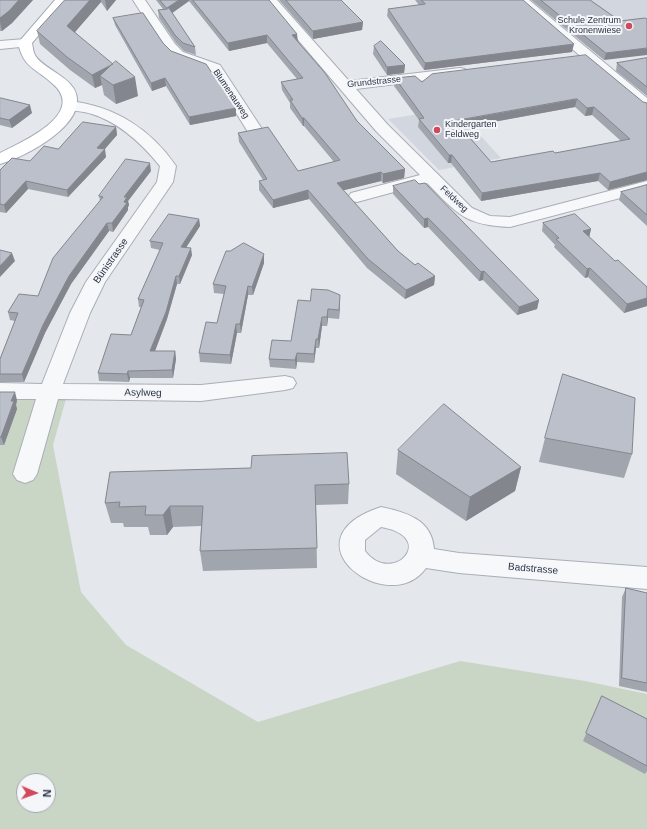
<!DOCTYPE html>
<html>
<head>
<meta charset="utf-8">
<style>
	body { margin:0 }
	#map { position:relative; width:647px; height:829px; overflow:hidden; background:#e4e7ec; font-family:Arial,sans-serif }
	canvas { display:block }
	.north { position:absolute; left:16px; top:773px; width:40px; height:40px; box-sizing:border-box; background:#f4f6f9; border:1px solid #a4a8b1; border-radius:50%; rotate:92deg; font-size:11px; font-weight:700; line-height:16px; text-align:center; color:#2b3445 }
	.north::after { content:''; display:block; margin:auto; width:14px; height:18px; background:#d1495b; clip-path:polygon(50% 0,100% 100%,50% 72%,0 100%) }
</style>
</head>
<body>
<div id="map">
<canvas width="647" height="829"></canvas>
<div class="north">N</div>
</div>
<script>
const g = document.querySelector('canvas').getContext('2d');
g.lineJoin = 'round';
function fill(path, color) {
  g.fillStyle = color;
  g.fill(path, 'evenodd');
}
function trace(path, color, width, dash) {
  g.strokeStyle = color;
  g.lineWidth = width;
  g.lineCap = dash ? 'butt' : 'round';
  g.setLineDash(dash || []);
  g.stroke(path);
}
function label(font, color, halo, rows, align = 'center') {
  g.font = font + ' Arial,sans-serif';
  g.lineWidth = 4;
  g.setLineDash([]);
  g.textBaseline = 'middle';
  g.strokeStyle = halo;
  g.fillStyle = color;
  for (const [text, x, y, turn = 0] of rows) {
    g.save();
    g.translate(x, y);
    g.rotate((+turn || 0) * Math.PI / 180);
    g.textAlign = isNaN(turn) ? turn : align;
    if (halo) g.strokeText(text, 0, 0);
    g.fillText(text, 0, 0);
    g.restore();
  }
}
fill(new Path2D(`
	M577,0H647V51Z
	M455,108L501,158L439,170L388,119Z`), '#d2d6de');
fill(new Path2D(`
	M0,398L66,399L53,445L81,592L126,645L258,722L460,661L585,681L647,694V829H0ZM24,781H48V805H24Z`), '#c9d6c5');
const minor = new Path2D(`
	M133,0H145L175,44L183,52L220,65L262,129L260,132H248L210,71L173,58L165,50Z
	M264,0H277L349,81L460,68L465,69L467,72L465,75L460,76L356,89L388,125L472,208L490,216L510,217L647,181V191L510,227C464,225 458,214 427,183L357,202L351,201L348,197L351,193L420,175L376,131Z
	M515,0H529L647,98V111L642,109Z
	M25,39L30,40L32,43L30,46L0,49V41Z
	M70,101C114,106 151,129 176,166L173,182L105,282L90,313L63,384L201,385L285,376L293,378L296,383L293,388L285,390L201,401L58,399L37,474L33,480L25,483L17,480L13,474L36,399H0V383L42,384L70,313L86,282L157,182L160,166C142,144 120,123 92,114C83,111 74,111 65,109L62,106L65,103Z
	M381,507C405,512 432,519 434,549L459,553L647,567V589L459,573L426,568C389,620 281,540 381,507ZM381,527C439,537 393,587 365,551V540Z`);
const major = new Path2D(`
	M55,0H68L32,43C33,47 33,52 35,55C40,66 66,75 74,89C92,122 26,157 0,164V153C22,142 87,114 53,84C36,68 24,69 18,43Z`);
trace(minor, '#a9aeb7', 2);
trace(major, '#a3abb8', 2);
fill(minor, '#f7f8fa');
fill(major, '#fff');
fill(new Path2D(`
	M0,0H33L12,23L2,31H0Z
	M65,0H116L107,11L101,2L75,32L138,96L116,104L104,95L102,85L95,88L70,70L40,44L37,31Z
	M156,0H269L298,41L357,121L405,169L404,178L383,183L381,181L343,190L398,251L415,265L435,276L434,285L405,299L367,268L309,199L273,208L259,190V181L263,180L239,142L238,133L298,171L334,162L304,126H303L290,108V103L282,90L281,82L297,79L267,43L229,51L189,1L172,13L195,47L196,55L184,51L176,43L159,18L158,10L163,9Z
	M279,0H341L363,22L362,30L313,39Z
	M415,0H523L572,52L424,70L387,16L388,9L419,5Z
	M531,0H590L620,21L604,60Z
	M113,18L163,43L236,116L190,125L166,86L152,91L115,25Z
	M374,46L405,65L404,73L387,75L373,54Z
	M647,58V96L616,71L617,63Z
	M395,78L422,82L643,102L647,103V180L608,190L598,181L481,201L451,163H448L418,127L419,120L394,86ZM575,107L585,116L592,115L621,141L555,153L491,162L461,128Z
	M0,98L32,113L12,128L0,125Z
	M116,127L117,135L104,149L106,157L68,197L28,189L6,213L0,212V170L30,161Z
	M151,171L128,201L129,205L128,207V210L113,232L109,231L71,284L45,333L24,382H0V359L15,321L10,320L8,312L38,296L100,201L99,196Z
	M647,185V226L619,200L621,192Z
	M393,186L539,300L537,309L517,315L483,280L479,281L428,227L424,228L393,194Z
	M199,219L200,226L186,247L192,255L180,284H177L167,319L155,351H175L176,359L173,378H130L129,382L99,381L98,373L131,335L141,307H139L138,299L160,250L151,248L150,241Z
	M543,223L591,229L589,237L615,261L647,287V306L624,313L588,277L585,278L554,247L555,245L542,231Z
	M264,254V263L253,295H248L241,333H237L231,364L200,362L199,353L217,323L224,294L214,293L213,284Z
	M310,301L340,304L339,319L328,318L327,326H322L319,348H316L314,363L297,362L296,369L270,367L269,359L291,341Z
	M0,392L17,400L16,405L17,409L4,445H0Z
	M545,438L632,454L624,478L539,462Z
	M398,450L521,467L515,491L466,521L396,474Z
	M110,472L349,484L348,504L316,505L317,568L203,571L200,551L201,526L173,527L167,535H150L148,527H124L123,523H111L105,503Z
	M626,588L647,593V692L619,686L622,597Z
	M602,696L647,719V771L645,774L583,741Z`), '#a1a5ae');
fill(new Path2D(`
	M19,0H33L12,23L2,31L0,22V18Z
	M90,0H101V2L69,39L67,26Z
	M105,0H116L107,11Z
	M179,0H189V1L168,16L167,8Z
	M363,22L362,30L313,39V31Z
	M297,34L298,42L292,35Z
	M267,35V43L229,51L228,43Z
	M574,44L572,52L424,70L425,63Z
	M647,48V55L604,60L606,53Z
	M113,64L100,76L102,85L95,88L92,75Z
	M405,65L404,73L387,75V67Z
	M135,77L138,96L116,104L113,85Z
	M165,78L166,86L152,91L151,83Z
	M577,99L575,107L454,129L455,121Z
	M30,105L32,113L12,128L9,120Z
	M594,107L592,115L585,116L587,108Z
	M236,108V116L190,125L189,117Z
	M302,118H304V126H303Z
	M116,127L117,135L99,156L97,148Z
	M105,149L106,157L68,197L67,190Z
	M449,155H452L451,163H448Z
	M150,163L151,171L128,201L129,205L128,207V210L113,232L112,223L124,202V197Z
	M405,169L404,178L383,183V174Z
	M381,172V181L337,192V183Z
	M647,172V180L608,190L610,182Z
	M600,173L598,181L481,201L482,193Z
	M26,181L28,189L6,213L4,205Z
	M308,190L309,199L273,208V200Z
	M428,218V227L424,228V219Z
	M199,219L200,226L182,254L181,247Z
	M107,223L109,231L71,284L45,333L24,382L22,374L43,325L69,276Z
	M591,229L589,238L583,231Z
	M191,248L192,255L180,284L179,276Z
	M12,253L15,261L0,277V266Z
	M264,254V263L253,295L252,287Z
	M590,268L588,277L585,278L587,269Z
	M484,271L483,280L479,281L481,272Z
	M176,276L177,284L167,319L152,359L150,351Z
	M435,276L434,285L405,299L406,290Z
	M248,286V295L241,333L240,324Z
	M340,295V304L339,319V310Z
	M647,298V306L624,313L627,304Z
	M539,300L537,309L517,315L519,307Z
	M328,309V318L327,326V317Z
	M322,317V326L319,348L318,339Z
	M236,324L237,333L231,364L230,355Z
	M316,339V348L314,363V354Z
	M175,351L176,359L173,378L172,370Z
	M297,353V362L296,369L295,360Z
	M128,371L130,378L129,382L127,374Z
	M15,392L17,400L16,405L17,409L4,445L1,437L11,401Z
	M521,467L515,491L466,521L470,497Z
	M170,506L173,527L167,535L163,515Z`), '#83868d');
const building = new Path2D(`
	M0,0H19L9,11L0,18Z
	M65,0H90L67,26L113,64L92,75L67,57L37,31Z
	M160,0H179L167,8H169L195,47L183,43L175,35L158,10L167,9Z
	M193,0H269L297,34L292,35L325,73L357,121L405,169L383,174L381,172L337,183L398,251L415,265L418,263L435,276L406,290L368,259L308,190L273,200L259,181L267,179L238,133L268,127L298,171L340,160L304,118H302L290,100H293L281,82L303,78L267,35L228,43Z
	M286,0H341L363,22L313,31Z
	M422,0H523L574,44L425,63L388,9L425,4Z
	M541,0H590L620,21L645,18L647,19V48L606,53Z
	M143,13L163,43L171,51L206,64L236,108L189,117L165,78L151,83L113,18Z
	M381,41L405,65L387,67L374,46Z
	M586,55L643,102L647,103V172L610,182L600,173L482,193L452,155H449L419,119L424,118L395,78L415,76L422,82L432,74ZM577,99L587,108L594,107L630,139L555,153L553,151L491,162L455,121Z
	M647,58V87L617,63Z
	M116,61L135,77L113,85L100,76Z
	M0,98H1L30,105L9,120L0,118Z
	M83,122L116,127L97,148L105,149L67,190L26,181L4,205L0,204V170L12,158L30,161L44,146L58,149Z
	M126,159L150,163L124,197H127L124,202L127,203L112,223H107L69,276L43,325L22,374H0V359L18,313L8,312L19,294L38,296L53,258L103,197L99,196Z
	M415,180L419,184L425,183L539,300L519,307L484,271L481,272L428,218L424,219L393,186Z
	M647,185V215L621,192Z
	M169,214L199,219L181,247L191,248L179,276H176L166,312L150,351H175L172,370L128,371L127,374L98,373L111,334L131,335L144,300L138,299L163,243L150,241Z
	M575,214L591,229L583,231L615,261L618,260L647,287V298L627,304L590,268L587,269L556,239L559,238L543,223Z
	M244,243L264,254L252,287L248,286L240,324H236L230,355L199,353L206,322L217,323L226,286L213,284L226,251H230Z
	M0,250L12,253L0,266Z
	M312,289L328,290L340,295L339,310L328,309L327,317H322L318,339H316L314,354L297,353L295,360L269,359L272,340L291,341L298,300L310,301Z
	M563,374L635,398L632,454L545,438Z
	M0,392H15L11,401H14L1,437H0Z
	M444,404L521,467L470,497L398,450Z
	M347,453L349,484L315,485L317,548L200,551L203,506H170L163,515H145L146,506L119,507L120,502L105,503L110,472L251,468L252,456Z
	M626,588L647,593V683L622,678Z
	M602,696L647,719V766L586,733Z`);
fill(building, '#bbc0ca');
trace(building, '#83868d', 1);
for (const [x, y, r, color] of [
	[629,26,4,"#d1495b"],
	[437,130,4,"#d1495b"]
]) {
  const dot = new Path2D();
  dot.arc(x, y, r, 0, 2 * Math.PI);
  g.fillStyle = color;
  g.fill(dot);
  trace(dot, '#f4f6f9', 1.5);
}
label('9px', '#2b3445', '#f4f6f9', [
	["Schule Zentrum",621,21],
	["Kronenwiese",621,31],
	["Kindergarten",445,125,"left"],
	["Feldweg",445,135,"left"]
], 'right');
label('9px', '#2b3445', '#f4f6f9', [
	["Grundstrasse",374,82,-6],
	["Blumenauweg",231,94,56],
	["Feldweg",454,199,43]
]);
label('10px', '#2b3445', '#f4f6f9', [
	["Bünistrasse",111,261,-55],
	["Asylweg",143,393,1],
	["Badstrasse",533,569,5]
]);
</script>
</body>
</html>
